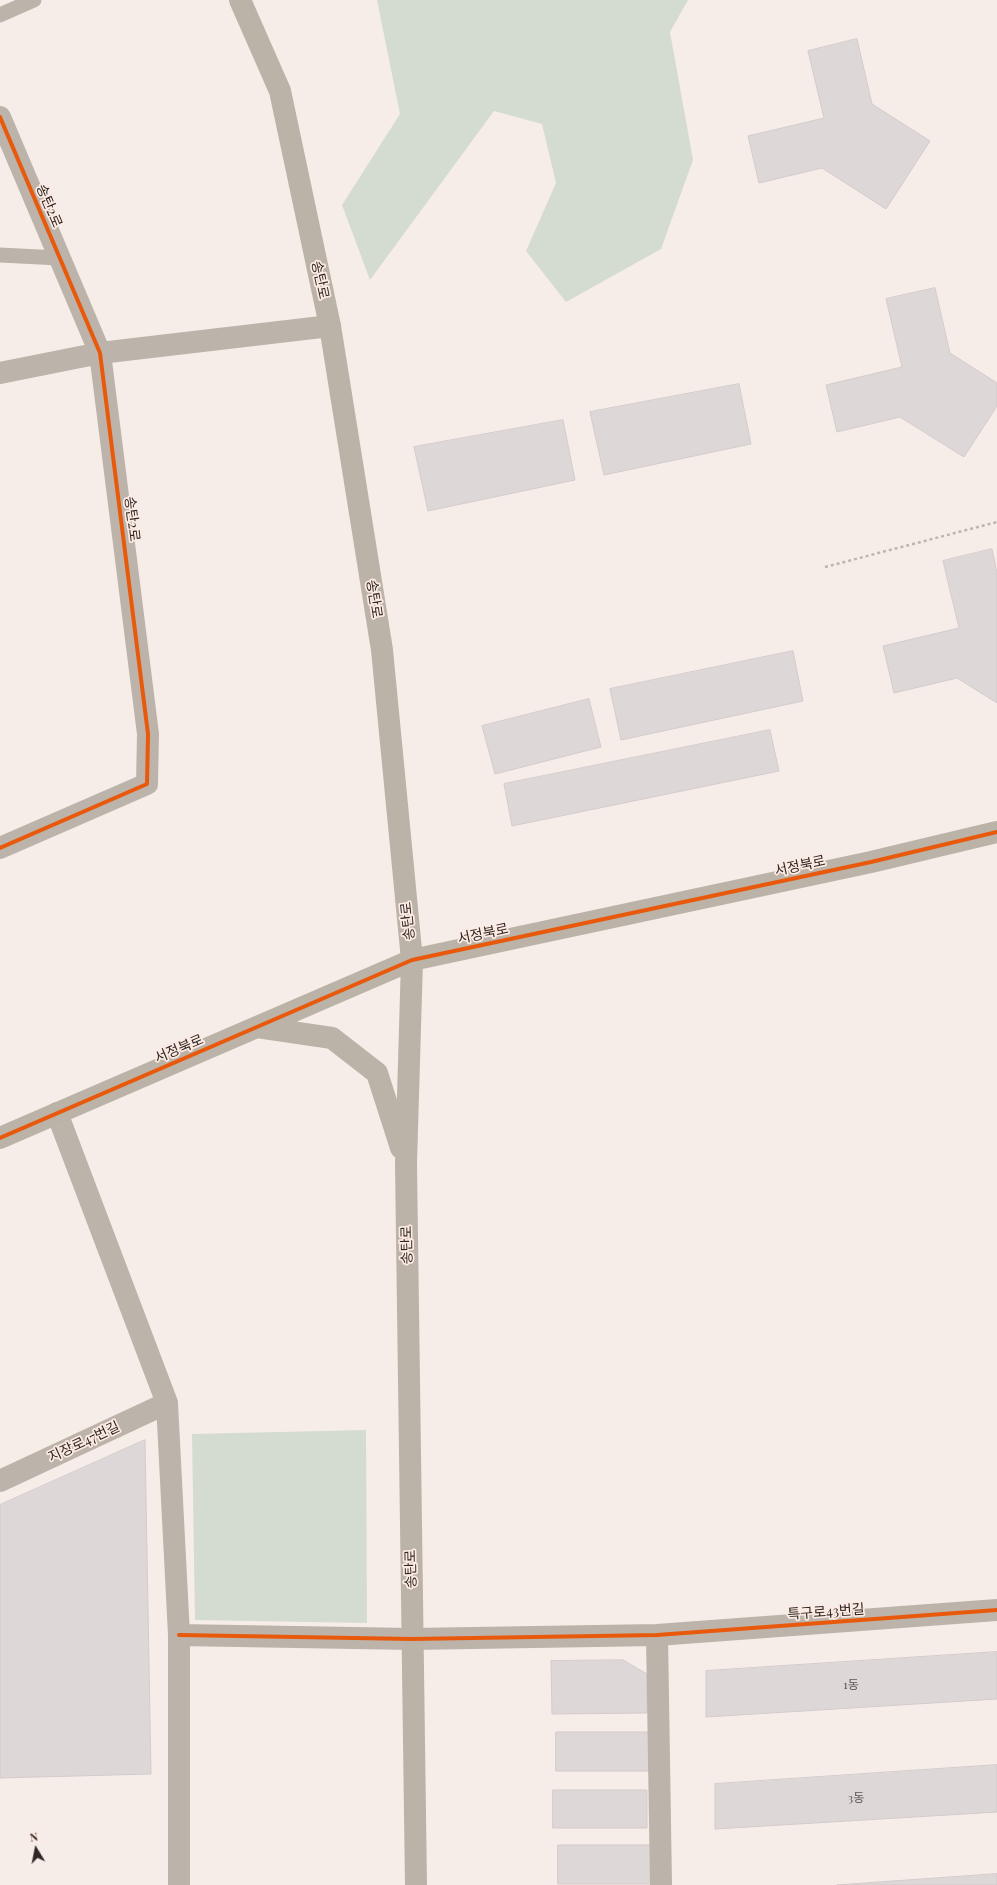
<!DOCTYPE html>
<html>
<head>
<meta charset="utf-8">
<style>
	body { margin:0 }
	#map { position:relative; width:997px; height:1885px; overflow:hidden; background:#f6ede9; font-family:"Playfair Display",serif }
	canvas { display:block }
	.north { position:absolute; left:16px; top:1829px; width:40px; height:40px; -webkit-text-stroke:3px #fceae3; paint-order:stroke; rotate:350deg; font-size:11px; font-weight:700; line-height:16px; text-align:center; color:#2f2724 }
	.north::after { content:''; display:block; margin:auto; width:14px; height:18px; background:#2f2724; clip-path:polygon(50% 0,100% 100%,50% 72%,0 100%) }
</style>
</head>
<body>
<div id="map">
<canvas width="997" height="1885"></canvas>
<div class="north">N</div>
</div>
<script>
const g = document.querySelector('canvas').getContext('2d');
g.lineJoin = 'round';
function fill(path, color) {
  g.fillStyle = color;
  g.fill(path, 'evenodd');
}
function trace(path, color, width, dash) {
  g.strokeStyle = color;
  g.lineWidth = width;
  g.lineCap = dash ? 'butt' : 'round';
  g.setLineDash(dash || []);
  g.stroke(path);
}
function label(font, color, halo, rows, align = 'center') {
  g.font = font + ' "Playfair Display","Noto Sans KR",serif';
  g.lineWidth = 3.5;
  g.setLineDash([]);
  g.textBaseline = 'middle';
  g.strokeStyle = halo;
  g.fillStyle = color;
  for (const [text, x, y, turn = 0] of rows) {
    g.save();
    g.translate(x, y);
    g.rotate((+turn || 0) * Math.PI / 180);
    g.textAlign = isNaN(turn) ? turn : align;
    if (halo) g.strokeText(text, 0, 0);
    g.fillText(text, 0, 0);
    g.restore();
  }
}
fill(new Path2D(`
	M377,0H688L670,32L693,160L661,249L566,302L526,251L556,183L542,124L494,111L370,280L342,205L400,114Z
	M366,1430L367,1623L195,1620L192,1434Z`), '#d4dccf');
const building = new Path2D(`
	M857,39L872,104L930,141L886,209L822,168L759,183L748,136L824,118L808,51Z
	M935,288L950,353L997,383V406L964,457L900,417L837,432L826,385L902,367L886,299Z
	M739,384L751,444L604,475L590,412Z
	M563,420L575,480L428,511L414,447Z
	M992,549L997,573V703L957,678L894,693L883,646L959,628L943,561Z
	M793,651L803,701L621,740L610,689Z
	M589,699L601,747L495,774L482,726Z
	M770,730L779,771L512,826L504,784Z
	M145,1440L151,1774L0,1778V1505Z
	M997,1652V1699L706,1717V1671Z
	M623,1660L647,1674V1713L552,1714L551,1661Z
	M556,1732H650L649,1771H556Z
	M997,1765V1812L715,1829V1784Z
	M553,1790H647V1828H553Z
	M558,1845H652V1884H558Z
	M997,1874V1885H837Z`);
fill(building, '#ded7d7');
trace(building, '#d3cbcc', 1);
trace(new Path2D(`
	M825,567L997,522`), '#bdb6af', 2.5, [3, 3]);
trace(new Path2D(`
	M0,15L34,0
	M0,255L59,258`), '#bcb4ab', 15);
trace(new Path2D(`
	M0,117L100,353L148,734L147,784L0,848
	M0,373L100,353L330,326
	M57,1113L167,1403L179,1635V1885
	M0,1481L167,1403
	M179,1635L412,1639L657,1635L997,1610
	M657,1635L661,1885`), '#bcb4ab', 22);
trace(new Path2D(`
	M240,0L280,91L330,326L382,650L412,960L406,1164L416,1885
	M257,1027L332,1038L377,1073L401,1148
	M0,1138L412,960L871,862L997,832`), '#bcb3a8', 22);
trace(new Path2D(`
	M0,117L100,353L148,734L147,784L0,848
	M0,1138L412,960L871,862L997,832
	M179,1635L412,1639L657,1635L997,1610`), '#e8590c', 4);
label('12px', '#5c5452', null, [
	["1동",851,1685],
	["3동",856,1798]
]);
label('14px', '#2f2724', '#fceae3', [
	["송탄2로",49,206,67],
	["송탄로",320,280,78],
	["송탄2로",132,519,83],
	["송탄로",374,599,81],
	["서정북로",800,866,-12],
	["송탄로",408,921,-96],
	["서정북로",483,934,-12],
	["서정북로",179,1049,-23],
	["송탄로",407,1245,-91],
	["지장로47번길",84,1442,-25],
	["송탄로",411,1569,-91],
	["특구로43번길",826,1612,-4]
]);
</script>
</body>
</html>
